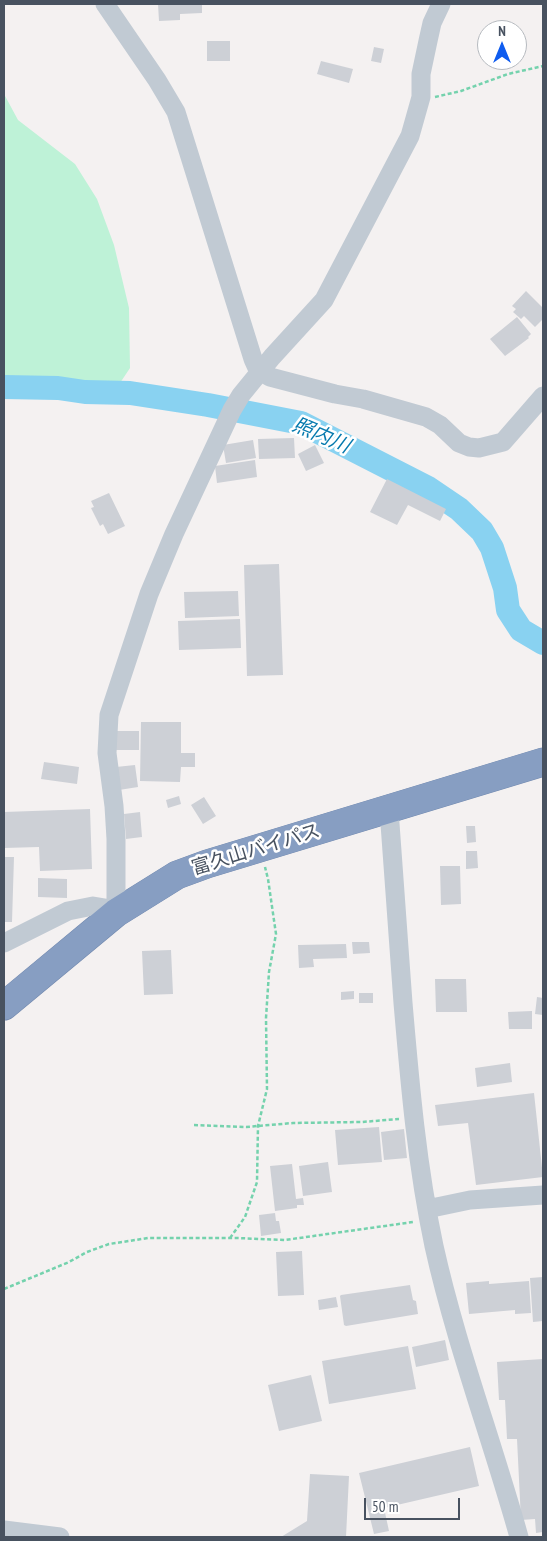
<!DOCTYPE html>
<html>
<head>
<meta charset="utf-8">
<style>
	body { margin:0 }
	#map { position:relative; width:547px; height:1541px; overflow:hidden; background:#f4f1f1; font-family:"PT Sans Narrow",sans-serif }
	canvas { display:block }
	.frame { position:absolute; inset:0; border:5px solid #485260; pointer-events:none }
	.north { position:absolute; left:477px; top:20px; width:50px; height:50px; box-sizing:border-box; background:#fff; border:1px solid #b6babf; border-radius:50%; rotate:0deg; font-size:14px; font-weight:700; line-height:20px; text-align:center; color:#485260 }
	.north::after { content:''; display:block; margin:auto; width:18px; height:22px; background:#0f5cef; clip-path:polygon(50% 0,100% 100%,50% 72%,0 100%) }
	.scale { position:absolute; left:364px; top:1498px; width:96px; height:22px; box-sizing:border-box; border:2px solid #485260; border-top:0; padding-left:6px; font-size:15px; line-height:18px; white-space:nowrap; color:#485260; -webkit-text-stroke:4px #fff; paint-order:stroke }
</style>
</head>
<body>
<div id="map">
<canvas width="547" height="1541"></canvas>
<div class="frame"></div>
<div class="north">N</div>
<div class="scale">50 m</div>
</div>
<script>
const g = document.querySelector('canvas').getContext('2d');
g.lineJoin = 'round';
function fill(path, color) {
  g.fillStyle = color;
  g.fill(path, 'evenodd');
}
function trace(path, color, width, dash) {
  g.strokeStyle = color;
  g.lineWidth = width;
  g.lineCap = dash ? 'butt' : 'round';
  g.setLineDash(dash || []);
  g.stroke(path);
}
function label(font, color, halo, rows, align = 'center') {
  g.font = font + ' "PT Sans Narrow","Noto Sans JP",sans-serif';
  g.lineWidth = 5;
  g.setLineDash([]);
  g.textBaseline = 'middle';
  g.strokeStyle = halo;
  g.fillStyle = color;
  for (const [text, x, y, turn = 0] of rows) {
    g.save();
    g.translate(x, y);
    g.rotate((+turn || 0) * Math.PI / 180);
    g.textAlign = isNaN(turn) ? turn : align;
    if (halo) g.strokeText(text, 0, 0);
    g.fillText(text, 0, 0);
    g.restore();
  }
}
fill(new Path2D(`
	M4,94L18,120L75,164L97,199L114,245L129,308L130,368L116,389L4,378Z`), '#bef2d7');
trace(new Path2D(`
	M4,387L58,388L85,392L130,393L208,405L301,423L428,488L459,509L482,531L492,548L505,588L508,610L521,630L543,643`), '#89d2f1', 24);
fill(new Path2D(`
	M158,4H202V13L180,14V20L159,21Z
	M207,41H230V61H207Z
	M374,47L384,49L381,63L371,61Z
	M321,61L353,69L349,83L317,74Z
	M526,291L543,308V319L535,327L524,316L521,319L513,312L516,309L512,306Z
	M517,317L531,334L528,337L529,338L505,356L490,339Z
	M294,438L295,458L259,459L258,439Z
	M253,440L256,458L226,463L223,445Z
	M315,445L324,463L306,471L298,454Z
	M255,460L257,477L217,483L215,466Z
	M387,479L446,509L440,521L408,505L397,525L370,512Z
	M109,493L125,526L108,534L103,524L100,526L91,508L94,507L91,501Z
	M279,564L283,675L247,676L244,565Z
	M238,591L239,616L185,618L184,592Z
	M240,619L241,648L179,650L178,621Z
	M141,722H181V753H195V767H181L180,782L140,781Z
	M114,731H139V750H114Z
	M44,762L79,767L77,784L41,779Z
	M135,765L138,787L119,790L116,767Z
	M179,796L181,804L168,808L166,800Z
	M204,797L216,816L203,824L191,805Z
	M90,809L92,869L40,871L39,847L4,848V812Z
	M140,812L142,837L126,839L124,814Z
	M466,826H475L476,842L467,843Z
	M466,851H477L478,868L466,869Z
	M4,857H14L12,922H4Z
	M440,866H460L461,904L441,905Z
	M38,878L67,879V898L38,897Z
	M352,942H369L370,953L353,954Z
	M346,944L347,958L313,959L314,967L299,968L298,945Z
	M171,950L173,994L144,995L142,951Z
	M435,979H466L467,1012H436Z
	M354,991V999L341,1000V992Z
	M359,993H373V1003H359Z
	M537,997L543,998V1015L535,1014Z
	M532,1011V1029H509L508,1012Z
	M510,1063L512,1082L477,1087L475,1068Z
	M534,1093L543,1177L476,1185L468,1123L438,1126L435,1105Z
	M379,1127L382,1162L338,1165L335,1130Z
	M404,1129L407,1158L384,1160L381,1132Z
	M328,1162L332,1192L303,1196L299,1166Z
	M292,1164L296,1199L303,1198L304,1205H297V1208L275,1211L270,1166Z
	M275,1213L276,1221H279L281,1233L261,1236L259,1215Z
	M302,1251L304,1295L278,1296L276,1252Z
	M543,1277V1321L533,1322L530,1278Z
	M489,1281V1284L529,1281L531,1313L515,1314V1310L469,1314L466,1283Z
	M410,1285L413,1300L416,1301L418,1314L346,1326L344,1325L340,1296L341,1295Z
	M336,1297L338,1307L319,1310L318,1300Z
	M445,1340L449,1360L416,1367L412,1347Z
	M408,1346L416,1389L329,1404L322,1361Z
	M543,1359V1532L536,1533L535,1519L521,1520L517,1439H507L505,1400H499L497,1362Z
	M311,1375L322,1421L279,1431L268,1385Z
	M470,1447L479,1486L384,1508L389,1531L374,1534L359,1473Z
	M310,1474L349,1476L346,1537H281L307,1521Z`), '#cdd0d6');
const highway = new Path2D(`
	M4,1006L116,913L177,875L207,864L543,762`);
trace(highway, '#7289ae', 29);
trace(new Path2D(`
	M435,97L461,91L508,74L543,66
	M194,1125L246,1127L293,1123L362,1122L399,1119
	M230,1238L245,1217L257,1182L258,1126L267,1089L266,1018L269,972L276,934L268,879L265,867
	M4,1289L69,1262L87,1252L109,1244L129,1241L148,1238H236L285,1240L413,1222`), '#74d2ad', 2.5, [4, 2.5]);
trace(new Path2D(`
	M105,4L157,80L176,112L253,359L258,370L270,377L335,394L363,399L426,417L440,425L459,443L469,447L479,448L503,442L543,396
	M389,810C394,874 398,939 403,1003C410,1085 417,1166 434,1246C456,1345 492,1440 519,1537
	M4,943L68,911L93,906L105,908L116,913V839L114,806L107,753L109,715L149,594L174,534L232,410L241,395L272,357L324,300L410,136L421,97V74L428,41L432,23L441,4
	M427,1209L470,1200L543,1195
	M4,1530L60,1537`), '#c1cad3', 19);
trace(highway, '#879ec2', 28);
label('19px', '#485260', '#fff', [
	["富久山バイパス",256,850,-17]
]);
label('italic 20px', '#067aae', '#fff', [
	["照内川",321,436,23]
]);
</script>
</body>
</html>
